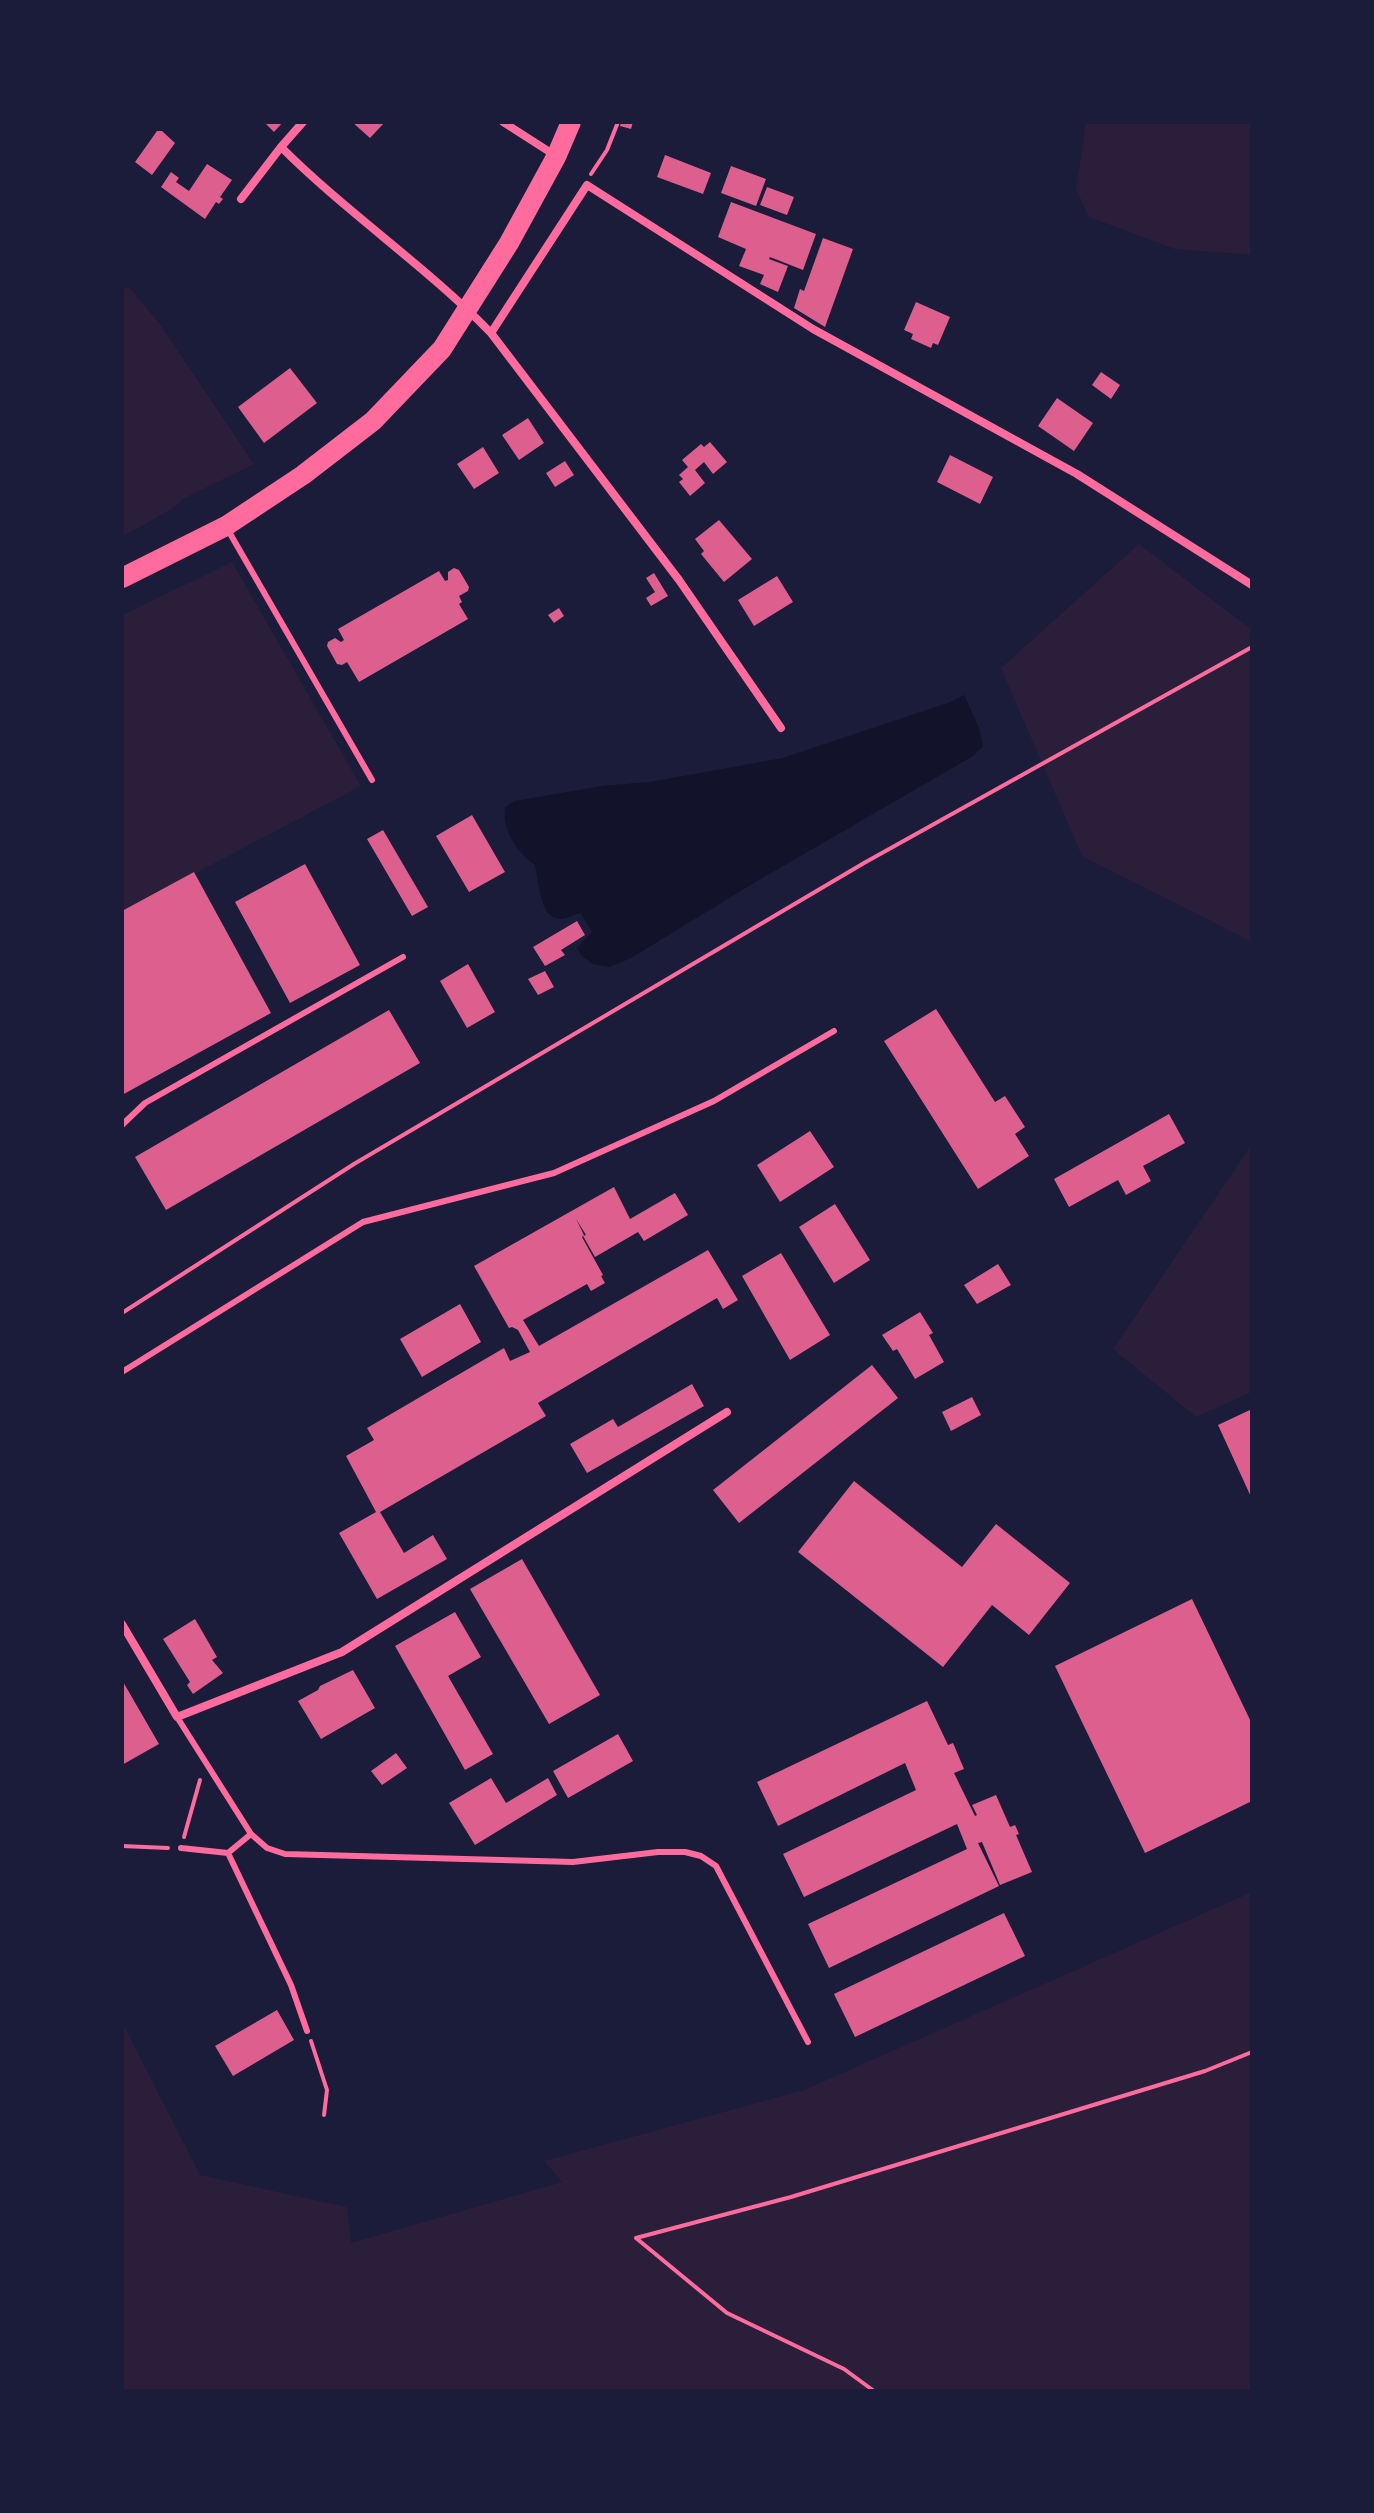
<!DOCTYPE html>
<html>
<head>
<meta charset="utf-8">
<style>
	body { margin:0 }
	#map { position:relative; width:1374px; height:2513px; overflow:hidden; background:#1b1b3a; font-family:"Work Sans",sans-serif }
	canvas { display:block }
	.frame { position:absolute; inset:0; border:124px solid #1b1b3a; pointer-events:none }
</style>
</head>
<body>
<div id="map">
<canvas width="1374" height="2513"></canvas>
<div class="frame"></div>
</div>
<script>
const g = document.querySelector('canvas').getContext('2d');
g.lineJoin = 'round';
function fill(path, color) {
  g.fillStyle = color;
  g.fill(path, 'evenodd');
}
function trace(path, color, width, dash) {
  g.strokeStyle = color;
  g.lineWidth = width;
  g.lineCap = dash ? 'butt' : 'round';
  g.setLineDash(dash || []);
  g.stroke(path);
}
fill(new Path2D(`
	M1086,122H1252V255L1175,249L1089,217L1076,189Z
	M129,287L159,323L254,464L183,499L175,507L122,537V290Z
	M1139,544L1252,630V942L1082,856L1001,668Z
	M232,562L361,786L122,912V615Z
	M1252,1144V1392L1196,1417L1113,1349Z
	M1252,1892V2391H122V2022L200,2175L347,2207L351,2243L562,2182L544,2161L804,2090Z`), '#2a1e3b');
fill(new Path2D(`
	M964,695L979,728L983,746L973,756L752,884L631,958L609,967L593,964L582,956L577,948L592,932L581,913C575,914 568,918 562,919C539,921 539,880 535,865C515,849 503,833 505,807L515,801L602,786L650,782L783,758L948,703Z`), '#12122b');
fill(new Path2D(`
	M264,122H283L274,132Z
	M352,122H385L370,138Z
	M621,122H633L631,129L620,126Z
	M157,131H162L175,143L152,175L135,162Z
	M665,155L711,173L703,194L657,177Z
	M207,164L232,180L220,197L223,199L219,204L216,202L205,219L161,187L171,172L179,178L176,182L189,191Z
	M731,166L766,179L756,206L721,193Z
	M767,187L794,197L787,215L760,205Z
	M731,202L816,234L803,270L770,257L769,259L788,266L778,292L760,284L764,275L739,266L746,249L718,237Z
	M823,238L853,249L825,327L794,308L800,289L804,291Z
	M916,302L950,317L938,345L933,343L931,348L911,339L913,334L904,330Z
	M290,368L317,403L264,443L238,407Z
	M1101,372L1120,385L1111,399L1092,385Z
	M1057,398L1093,423L1074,451L1038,426Z
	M528,418L544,443L519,460L502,435Z
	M710,442L727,462L713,474L704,462L695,470L705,483L690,496L679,482L683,479L679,475L688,467L682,460L701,444L704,447Z
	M483,447L499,473L474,489L457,464Z
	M950,455L993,477L980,504L937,482Z
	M565,461L574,475L555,487L546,473Z
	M719,520L752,559L724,582L701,554L704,551L695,539Z
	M454,568L459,570L469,587L468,591L459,596L462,602L459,604L468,619L359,682L347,662L342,665L337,664L327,646L328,642L335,638L341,642L344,640L338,629L439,571L445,581L448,580V572Z
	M654,573L668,596L651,606L646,598L655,592L646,578Z
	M777,576L793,602L754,626L738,600Z
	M559,608L564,616L554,623L548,615Z
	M472,815L505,872L469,892L436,836Z
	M383,830L428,907L412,916L367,839Z
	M305,864L360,965L290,1003L235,902Z
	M194,872L271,1013L122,1095V911Z
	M577,921L585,935L561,950L565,955L545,966L533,947Z
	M468,964L495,1012L467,1028L440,981Z
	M545,971L554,987L538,995L528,979Z
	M936,1009L995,1102L1005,1096L1025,1127L1015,1134L1029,1156L978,1189L884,1041Z
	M389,1010L420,1063L166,1210L135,1157Z
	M1169,1114L1185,1143L1143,1166L1151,1181L1126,1195L1118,1180L1069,1207L1054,1179Z
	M810,1131L834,1167L780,1202L757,1165Z
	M614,1187L630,1219L675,1193L688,1215L644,1241L638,1232L595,1257L583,1236L586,1235L576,1219L584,1235L582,1237L603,1275L601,1276L605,1283L591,1291L587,1284L523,1320L539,1346L708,1250L738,1300L723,1309L717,1298L538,1403L546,1416L380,1512L404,1553L433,1535L447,1559L377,1599L339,1533L376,1512L346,1456L374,1440L367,1428L504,1348L510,1361L530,1352L518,1330L512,1327L509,1328L474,1266Z
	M835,1204L870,1260L834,1283L799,1227Z
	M781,1253L830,1335L790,1360L742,1276Z
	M998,1264L1011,1285L977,1304L964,1285Z
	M460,1304L481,1342L422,1377L400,1339Z
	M920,1312L933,1333L929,1335L944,1362L915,1379L897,1349L893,1351L882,1335Z
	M872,1365L898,1398L739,1523L713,1490Z
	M692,1384L704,1406L587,1473L570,1444L613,1419L618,1427Z
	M972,1397L981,1415L951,1431L942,1412Z
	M1252,1409V1499L1218,1425Z
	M854,1481L962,1567L996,1524L1070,1583L1029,1635L992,1605L943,1667L798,1552Z
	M522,1559L600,1695L549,1724L470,1589Z
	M1192,1599L1252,1724V1801L1145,1853L1055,1666Z
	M455,1612L481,1657L448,1676L493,1754L465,1770L395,1646Z
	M195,1619L217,1657L212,1660L223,1673L193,1694L187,1685L190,1682L163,1639Z
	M353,1670L375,1708L321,1739L298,1701L318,1690L320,1686Z
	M122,1680L159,1744L122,1765Z
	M927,1701L948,1745L953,1743L964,1769L954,1773L975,1816L977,1815L972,1805L996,1795L1010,1827L1015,1825L1019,1834L1016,1835L1032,1872L1000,1885L982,1842L978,1843L999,1886L829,1968L808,1924L967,1849L957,1824L804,1897L783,1854L916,1790L905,1763L778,1826L757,1782Z
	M618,1734L633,1761L568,1798L553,1771Z
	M396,1753L407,1768L382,1785L371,1771Z
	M491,1778L506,1803L548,1778L557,1795L475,1845L449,1803Z
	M1004,1913L1025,1956L855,2037L834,1994Z
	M277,2010L294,2040L233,2076L215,2046Z`), '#dd5f8e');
trace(new Path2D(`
	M591,174L607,150L618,122
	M122,1313L354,1164L864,863L1252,647
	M184,1837L200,1780
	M122,1846L168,1848
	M311,2041L327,2090L324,2115
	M636,2238L791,2197L1205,2071L1252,2052
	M636,2238L727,2313L844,2369L874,2391`), '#ff6b9d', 4);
trace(new Path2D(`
	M228,530L372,780
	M122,1125L145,1103L403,957
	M122,1372L363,1222L554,1173L714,1101L834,1031
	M177,1717L251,1834L267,1848L285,1854L573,1862L658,1852H685L701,1856L716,1866L808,2042
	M181,1848L228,1853L251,1834
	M228,1853L291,1985L307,2031`), '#ff6b9d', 6);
trace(new Path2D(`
	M303,122L281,147C347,213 426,266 491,333L679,580L781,728
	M503,122L556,156
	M241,199L281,147
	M491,333L587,185L813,329L1077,474L1252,585
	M122,1624L177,1717L342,1652L727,1412`), '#ff6b9d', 8);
trace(new Path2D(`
	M122,578L226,526L303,475L373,421L442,349L509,243L556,157L571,122`), '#ff6b9d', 20);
</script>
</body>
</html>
